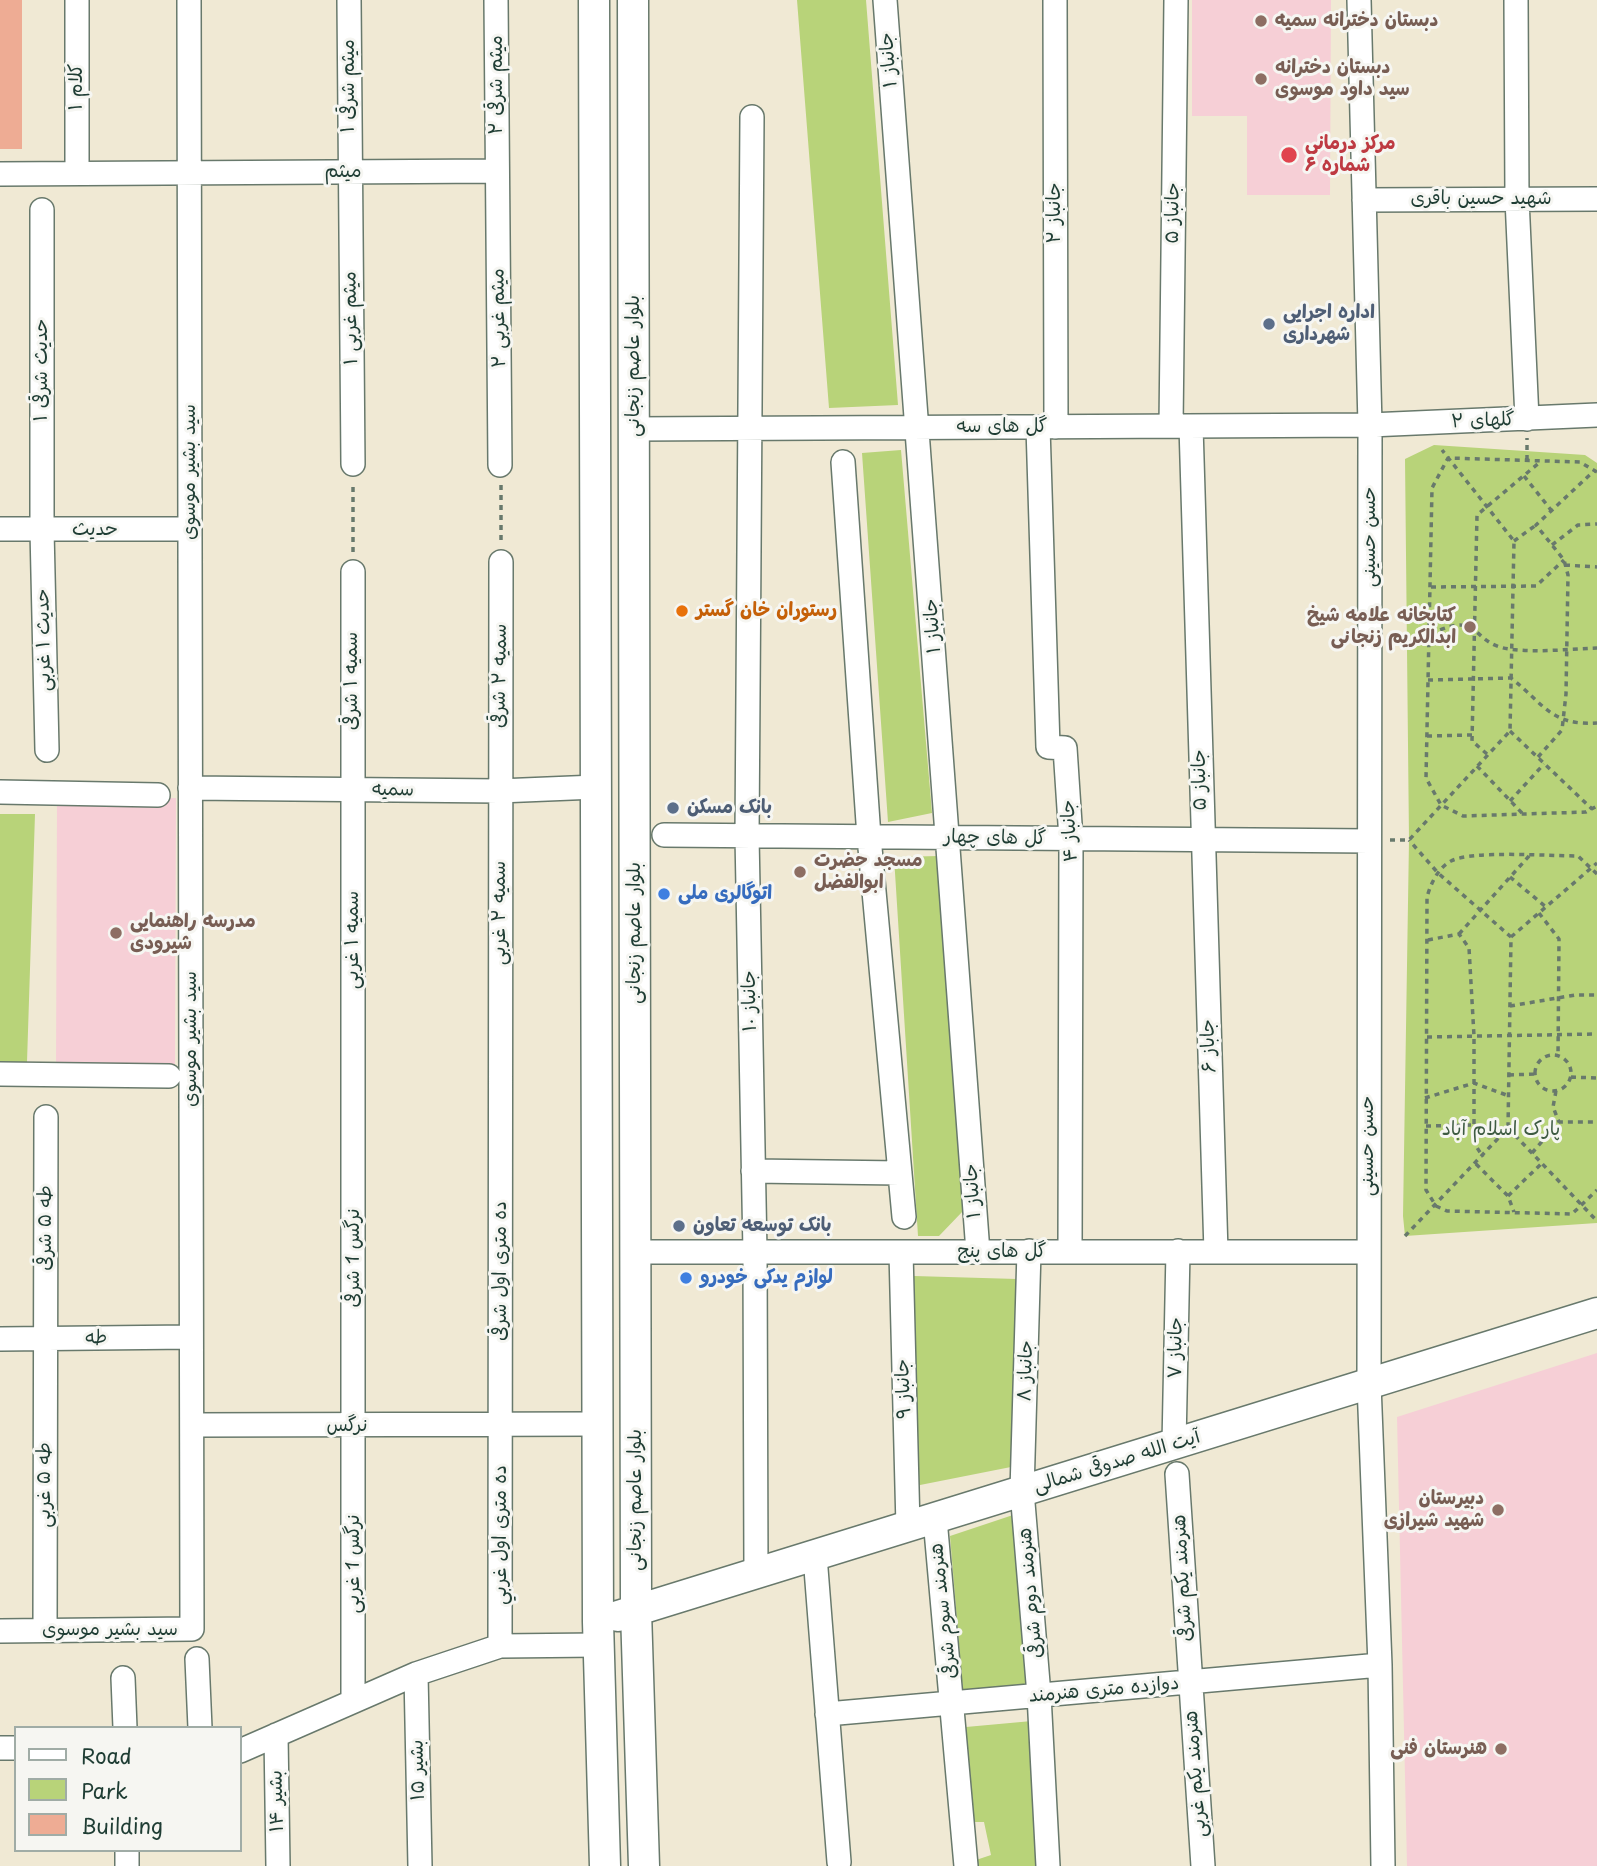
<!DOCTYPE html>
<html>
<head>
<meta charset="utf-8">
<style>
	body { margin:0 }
	#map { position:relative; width:1597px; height:1866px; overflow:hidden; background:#f0e9d4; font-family:"Playpen Sans",sans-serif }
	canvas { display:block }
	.legend { position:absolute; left:14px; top:1726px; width:228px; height:126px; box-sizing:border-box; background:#f6f6f2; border:2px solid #a0aca6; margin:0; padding:9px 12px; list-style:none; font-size:21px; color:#1f3d34 }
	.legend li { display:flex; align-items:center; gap:14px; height:35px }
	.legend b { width:35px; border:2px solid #a0aca6 }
</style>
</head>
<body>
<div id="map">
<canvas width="1597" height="1866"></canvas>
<ul class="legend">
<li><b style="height:9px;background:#fff"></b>Road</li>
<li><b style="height:19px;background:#b8d379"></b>Park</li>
<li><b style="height:19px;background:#eeac94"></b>Building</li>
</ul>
</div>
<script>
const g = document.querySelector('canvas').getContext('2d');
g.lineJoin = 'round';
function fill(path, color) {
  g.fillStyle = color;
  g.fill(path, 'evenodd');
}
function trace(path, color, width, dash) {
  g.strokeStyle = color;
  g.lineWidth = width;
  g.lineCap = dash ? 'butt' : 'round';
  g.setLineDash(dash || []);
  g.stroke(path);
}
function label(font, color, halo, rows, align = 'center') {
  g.font = font + ' "Playpen Sans","Playpen Sans Arabic",sans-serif';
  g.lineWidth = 6;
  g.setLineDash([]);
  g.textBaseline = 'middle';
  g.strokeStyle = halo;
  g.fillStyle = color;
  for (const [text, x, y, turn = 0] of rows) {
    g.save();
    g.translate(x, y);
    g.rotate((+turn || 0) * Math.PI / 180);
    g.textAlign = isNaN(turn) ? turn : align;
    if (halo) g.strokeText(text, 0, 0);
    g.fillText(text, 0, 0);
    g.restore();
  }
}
fill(new Path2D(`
	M1192,0H1331L1330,195H1247V116H1192Z
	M176,798L175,1065L56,1067L57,801Z
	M1597,1353V1866H1407L1397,1417Z`), '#f6cfd6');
fill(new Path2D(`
	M797,0H866L898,405L829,408Z
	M1434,445L1585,455L1597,463V1223L1405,1236L1403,1216L1409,840L1405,459Z
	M901,450L932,813L888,822L862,453Z
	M0,814H35L27,1062H0Z
	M939,856L965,1174L963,1211L939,1236H918L894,857Z
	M914,1276L1017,1279L1016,1466L915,1486Z
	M1016,1514L1030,1687L963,1692L950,1536Z
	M1032,1721L1045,1866H976V1860L991,1855L984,1822H973L966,1727Z`), '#b8d379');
fill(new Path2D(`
	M0,0H22V149H0Z`), '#eeac94');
const minor = new Path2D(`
	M77,0V173
	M349,0L353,464
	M496,0L500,465
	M885,0L978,1252
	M1055,0L1056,427
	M1359,0L1370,425L1369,1384L1380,1665L1383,1866
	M1516,0L1517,199L1527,419
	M752,117L747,836L755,1252L756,1574
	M0,174L497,171
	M1364,200L1597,199
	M42,210V530L47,750
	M1171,426L1176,0
	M1191,426L1216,1252
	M1038,427L1048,747L1065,748L1071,839L1070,1251
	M634,429L1370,425L1597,415
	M843,462L869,837L904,1217
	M0,529H190
	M353,572V1701
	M190,788L499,791L596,787
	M0,792L158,795
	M664,835L1369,841
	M0,1074L169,1076
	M753,1171L900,1173
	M1029,1251L1022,1491L1039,1695L1048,1866
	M635,1252H1368
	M901,1252L908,1527
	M0,1339L191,1337
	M192,1425L597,1424
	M1174,1444L1178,1251
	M1177,1474L1203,1866
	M935,1519L966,1866
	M815,1556L839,1862
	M45,1630L46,1117
	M0,1631L192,1629L189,0
	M500,1646L501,562
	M197,1659L200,1728
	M416,1674L420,1866
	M123,1678L125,1728
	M827,1714L1380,1665
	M276,1735L278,1866
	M0,1748H16
	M240,1751L416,1674L500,1646L598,1645
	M127,1850V1866`);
const major = new Path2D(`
	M594,0L598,1622L605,1866
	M633,0L636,1611L644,1866
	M618,1616L1597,1313`);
trace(minor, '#68796c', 26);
trace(major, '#68796c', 33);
trace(new Path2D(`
	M1527,460V438
	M1597,472L1580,462L1448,458L1432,488L1426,778L1441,805L1463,816L1586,812L1597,806
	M1524,476L1551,510
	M501,485V544
	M1514,541L1536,525
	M1552,545L1578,525L1597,524
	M353,552V483
	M1565,565L1597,567
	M1431,587L1536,586L1564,560
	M1431,634C1482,609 1470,644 1509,649C1537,653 1568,649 1597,648
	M1428,680L1511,678C1544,704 1551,726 1597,723
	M1510,731L1592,809
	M1427,736L1472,735
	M1487,754L1472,741L1477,515L1540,462
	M1538,757L1562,730L1566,694L1568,575L1564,560L1536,525L1595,470
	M1477,766L1522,813
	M1510,801L1544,764
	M1390,840H1409L1510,731L1514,541L1442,450
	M1597,874L1578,856C1551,856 1472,850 1451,861C1438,868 1431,883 1427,897L1426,1190L1436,1206L1447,1211L1572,1214L1597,1190
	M1510,877L1546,907
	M1539,913L1559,939L1558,1056
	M1459,934L1529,856
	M1511,937L1597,863
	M1428,940L1459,934L1469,948L1474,1036V1143L1483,1157
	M1510,1006L1575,995H1597
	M1427,1037L1597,1034
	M1535 1073a18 18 0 1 1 36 0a18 18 0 1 1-36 0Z
	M1509,1075L1535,1074
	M1571,1077L1597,1078
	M1556,1091L1553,1107L1559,1122
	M1425,1098L1474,1083L1509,1096
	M1426,1126L1474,1125
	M1508,1128L1597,1221
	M1532,1153L1559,1122H1597
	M1476,1164L1508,1196L1514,1212
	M1508,1196L1541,1164
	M1405,1236L1508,1128L1511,937L1438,873L1409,840`), '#68796c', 3.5, [5, 5]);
trace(minor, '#fff', 23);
trace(major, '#fff', 30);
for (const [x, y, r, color] of [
	[1261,21,7,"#8d6e63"],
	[1261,79,7,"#8d6e63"],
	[1289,155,9,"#e0444e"],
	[1269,324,7,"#5c6f8a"],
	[682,611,7,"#e8710a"],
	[1470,627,7,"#8d6e63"],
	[673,808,7,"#5c6f8a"],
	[800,872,7,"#8d6e63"],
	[664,894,7,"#3f7fe0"],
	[116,933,7,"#8d6e63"],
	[679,1226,7,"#5c6f8a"],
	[686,1278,7,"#3f7fe0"],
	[1498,1510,7,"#8d6e63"],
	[1501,1749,7,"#8d6e63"]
]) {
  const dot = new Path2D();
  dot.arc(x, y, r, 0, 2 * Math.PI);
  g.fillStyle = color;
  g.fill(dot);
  trace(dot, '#f6f6f2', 2.5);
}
label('bold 19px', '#785e54', '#f6f6f2', [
	["دبستان دخترانه سمیه",1275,21],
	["دبستان دخترانه",1275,68],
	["سید داود موسوی",1275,90],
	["کتابخانه علامه شیخ",1456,616,"right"],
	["ابدالکریم زنجانی",1456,638,"right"],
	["مسجد حضرت",814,861],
	["ابوالفضل",814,883],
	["مدرسه راهنمایی",130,922],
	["شیرودی",130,944],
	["دبیرستان",1484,1499,"right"],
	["شهید شیرازی",1484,1521,"right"],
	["هنرستان فنی",1487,1749,"right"]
], 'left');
label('19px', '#1f3d34', '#f6f6f2', [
	["جانباز ۱",889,60,-95],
	["میثم شرقی ۲",497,85,-90],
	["میثم شرقی ۱",349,86,-90],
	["کلام ۱",77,87,-90],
	["میثم",343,172],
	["شهید حسین باقری",1481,199],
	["جانباز ۲",1055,213,-90],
	["جانباز ۵",1173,213,-89],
	["میثم غربی ۱",351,318,-91],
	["میثم غربی ۲",499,318,-91],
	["بلوار عاصم زنجانی",634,366,-90],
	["حدیث شرقی ۱",42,370,-90],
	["گلهای ۲",1483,421,-2],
	["گل های سه",1002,427],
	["سید بشیر موسوی",190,472,-90],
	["حدیث",95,530],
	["حسن حسینی",1370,537,-90],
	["جانباز ۱",933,626,-94],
	["حدیث ۱ غربی",44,640,-91],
	["سمیه ۲ شرقی",500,676,-89],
	["سمیه ۱ شرقی",352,681,-90],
	["جانباز ۵",1200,780,-91],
	["سمیه",393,790,1],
	["جانباز ۴",1070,831,-93],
	["گل های چهار",995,838,1],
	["سمیه ۲ غربی",500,913,-90],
	["بلوار عاصم زنجانی",635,933,-90],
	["سمیه ۱ غربی",353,940,-90],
	["جانباز ۱۰",750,1001,-91],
	["سید بشیر موسوی",191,1039,-90],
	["جاباز ۶",1209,1046,-92],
	["حسن حسینی",1368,1146,-90],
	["جانباز ۱",973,1191,-94],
	["طه ۵ شرقی",46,1228,-90],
	["گل های پنج",1002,1252],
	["نرگس 1 شرقی",354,1258,-90],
	["ده متری اول شرقی",501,1271,-90],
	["طه",96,1338,-1],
	["جانباز ۷",1176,1348,-89],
	["جانباز ۸",1026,1371,-88],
	["جانباز ۹",904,1389,-92],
	["نرگس",347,1426],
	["آیت الله صدوقی شمالی",1117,1462,-17],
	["طه ۵ غربی",45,1485,-90],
	["بلوار عاصم زنجانی",636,1500,-90],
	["ده متری اول غربي",501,1535,-90],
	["نرگس 1 غربی",354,1564,-90],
	["هنرمند یکم شرقی",1183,1578,-93],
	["هنرمند دوم شرقی",1031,1593,-95],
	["هنرمند سوم شرقی",944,1611,-96],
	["سید بشیر موسوی",110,1630],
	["دوازده متری هنرمند",1104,1690,-5],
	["بشیر ۱۵",418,1770,-91],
	["هنرمند یکم غربی",1196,1774,-94],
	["بشیر ۱۴",277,1801,-91]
]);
label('bold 19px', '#be3a42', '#f6f6f2', [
	["مرکز درمانی",1305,144],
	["شماره ۶",1305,166]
], 'left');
label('bold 19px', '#4e5e75', '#f6f6f2', [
	["اداره اجرایی",1283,313],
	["شهرداری",1283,335],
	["بانک مسکن",687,808],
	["بانک توسعه تعاون",693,1226]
], 'left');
label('bold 19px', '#c56008', '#f6f6f2', [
	["رستوران خان گستر",696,611]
], 'left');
label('bold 19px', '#366cbe', '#f6f6f2', [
	["اتوگالری ملی",678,894],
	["لوازم یدکی خودرو",700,1278]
], 'left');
label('19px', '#3e5b42', '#f6f6f2', [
	["پارک اسلام آباد",1501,1130]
]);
</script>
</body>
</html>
